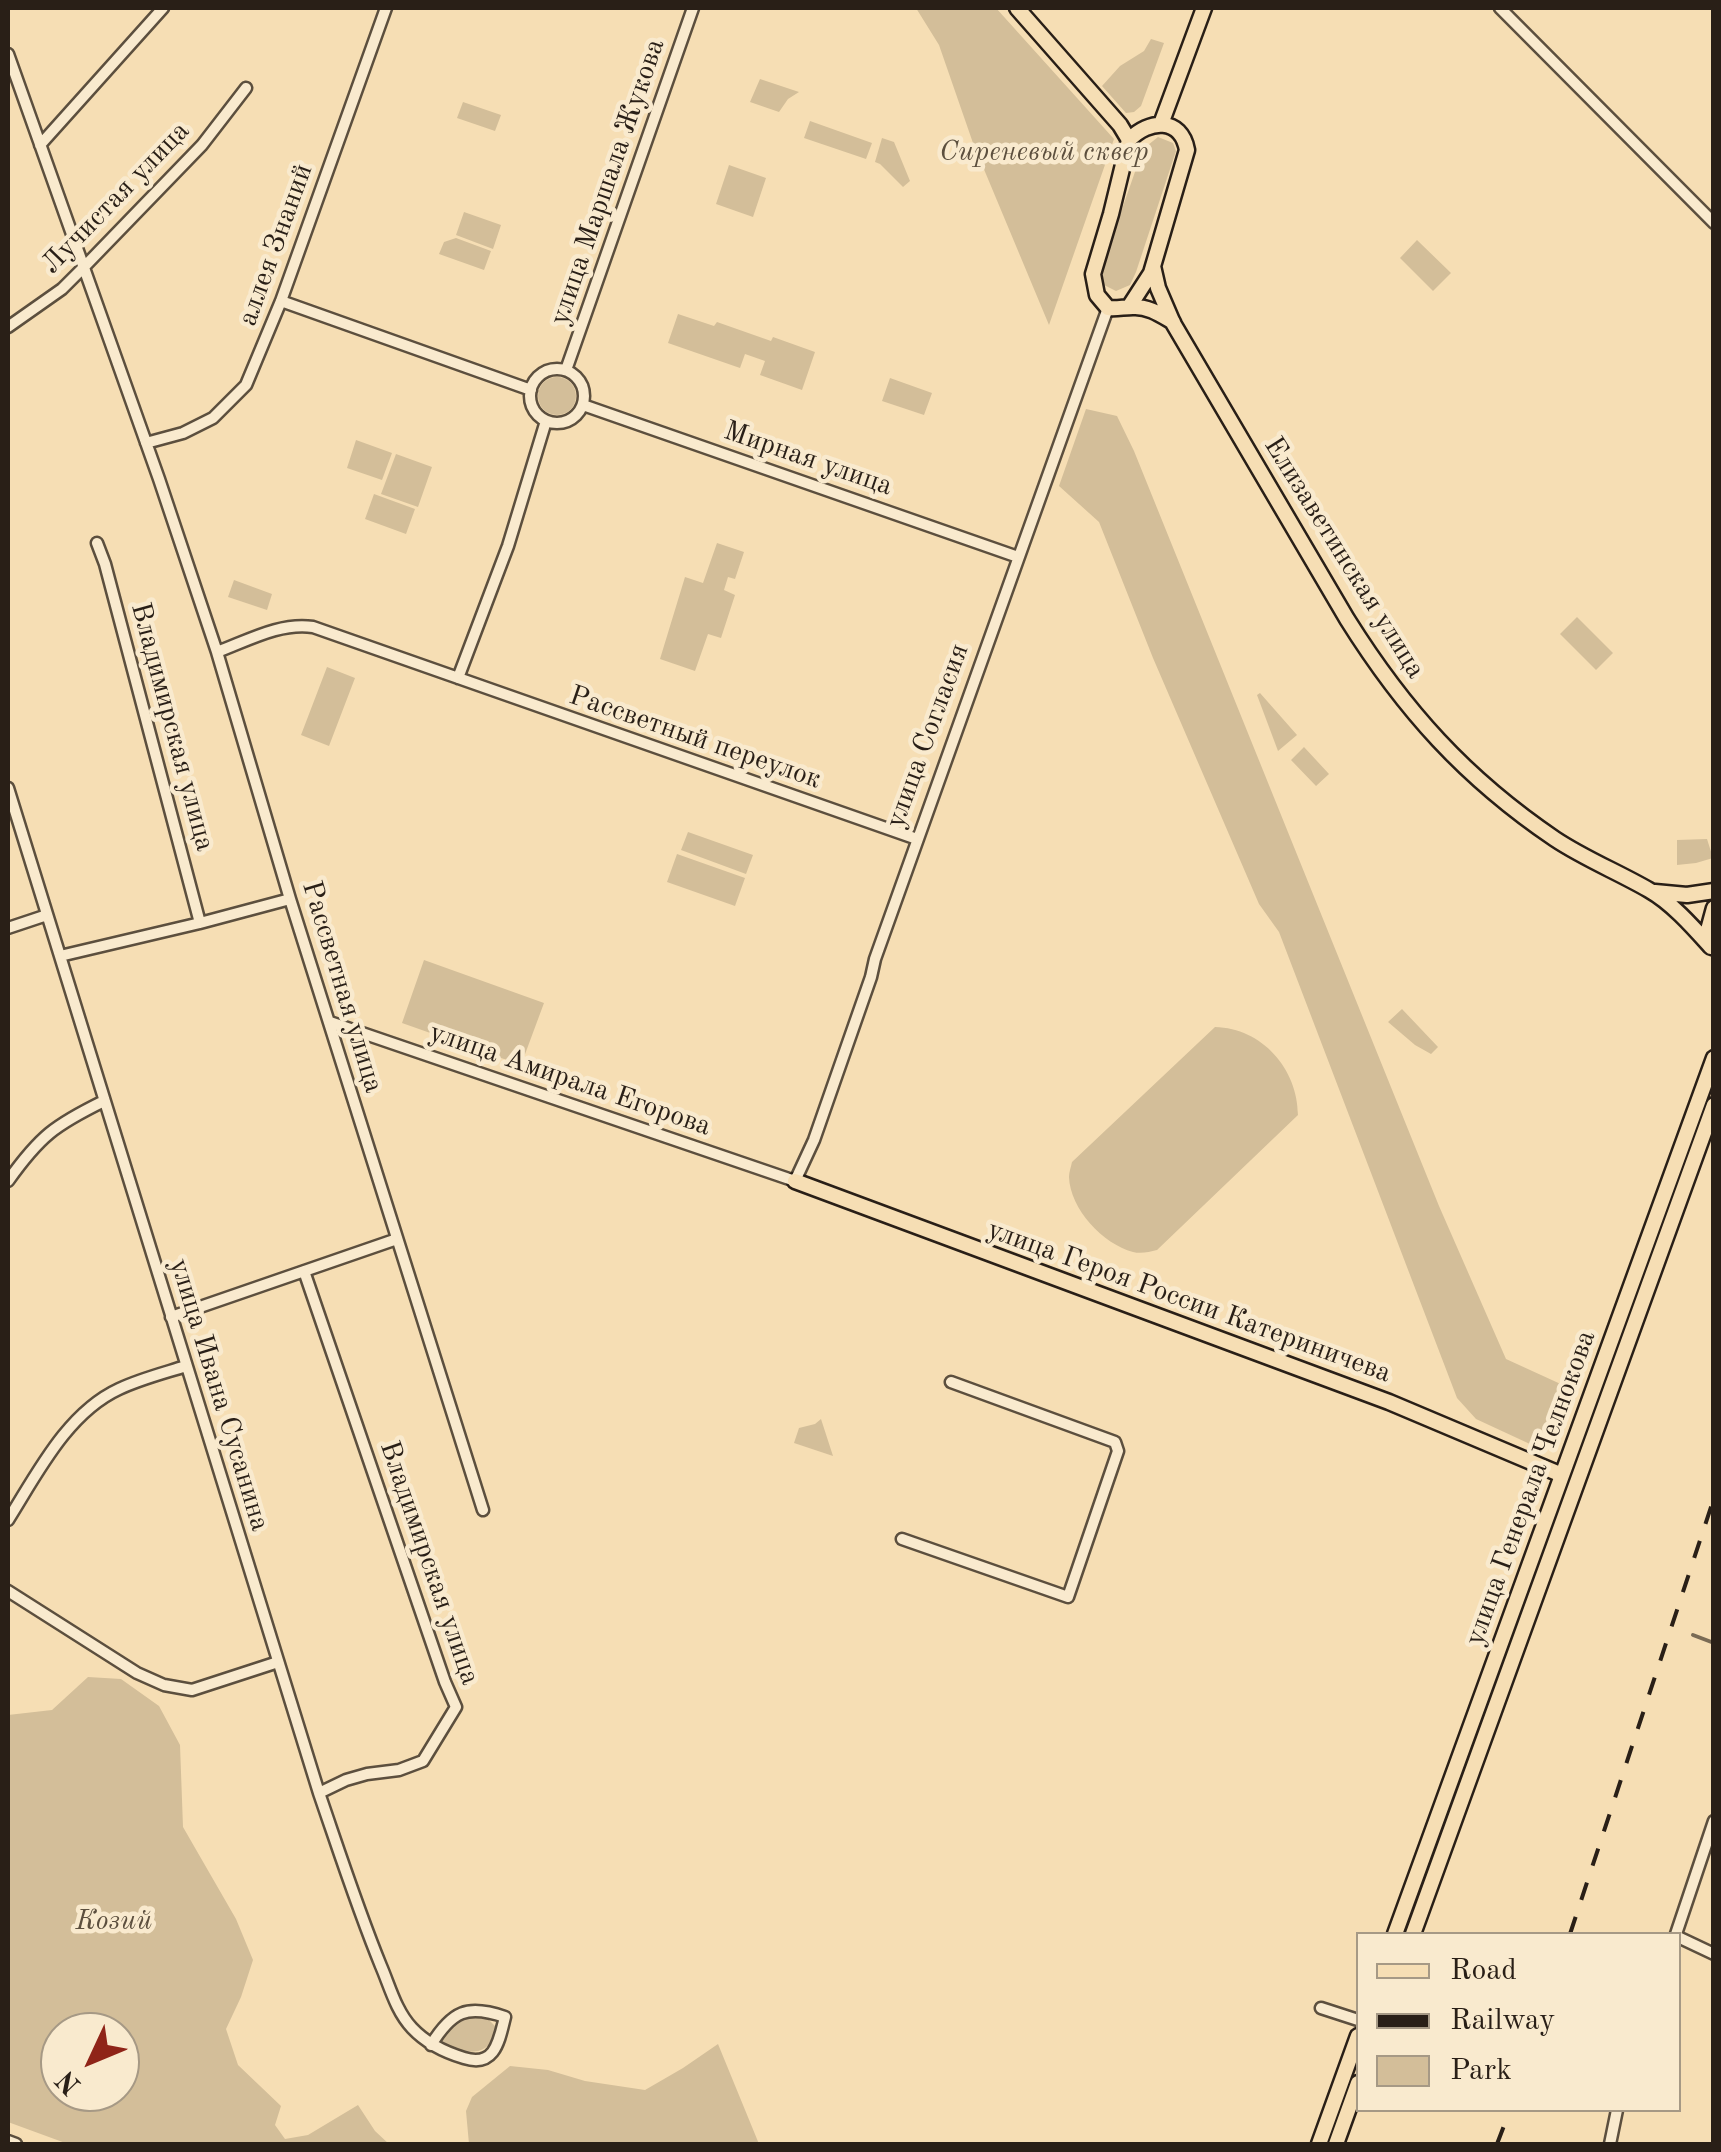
<!DOCTYPE html>
<html>
<head>
<meta charset="utf-8">
<style>
	body { margin:0 }
	#map { position:relative; width:1721px; height:2152px; overflow:hidden; background:#f6deb4; font-family:"Old Standard TT",serif }
	canvas { display:block }
	.frame { position:absolute; inset:0; border:10px solid #291f17; pointer-events:none }
	.legend { position:absolute; left:1356px; top:1932px; width:325px; height:180px; box-sizing:border-box; background:#f9eace; border:2px solid #a69985; margin:0; padding:12px 18px; list-style:none; font-size:30px; color:#291f17 }
	.legend li { display:flex; align-items:center; gap:20px; height:50px }
	.legend b { width:50px; border:2px solid #a69985 }
	.north { position:absolute; left:40px; top:2012px; width:100px; height:100px; box-sizing:border-box; background:#f9eace; border:2px solid #a69985; border-radius:50%; rotate:226deg; font-size:28px; font-weight:700; line-height:40px; text-align:center; color:#291f17 }
	.north::after { content:''; display:block; margin:auto; width:35px; height:45px; background:#8f2418; clip-path:polygon(50% 0,100% 100%,50% 72%,0 100%) }
</style>
</head>
<body>
<div id="map">
<canvas width="1721" height="2152"></canvas>
<div class="frame"></div>
<ul class="legend">
<li><b style="height:12px;background:#f6deb4"></b>Road</li>
<li><b style="height:12px;background:#291f17"></b>Railway</li>
<li><b style="height:28px;background:#d3be99"></b>Park</li>
</ul>
<div class="north">N</div>
</div>
<script>
const g = document.querySelector('canvas').getContext('2d');
g.lineJoin = 'round';
function fill(path, color) {
  g.fillStyle = color;
  g.fill(path, 'evenodd');
}
function trace(path, color, width, dash) {
  g.strokeStyle = color;
  g.lineWidth = width;
  g.lineCap = dash ? 'butt' : 'round';
  g.setLineDash(dash || []);
  g.stroke(path);
}
function label(font, color, halo, rows, align = 'center') {
  g.font = font + ' "Old Standard TT",serif';
  g.lineWidth = 9;
  g.setLineDash([]);
  g.textBaseline = 'middle';
  g.strokeStyle = halo;
  g.fillStyle = color;
  for (const [text, x, y, turn = 0] of rows) {
    g.save();
    g.translate(x, y);
    g.rotate((+turn || 0) * Math.PI / 180);
    g.textAlign = isNaN(turn) ? turn : align;
    if (halo) g.strokeText(text, 0, 0);
    g.fillText(text, 0, 0);
    g.restore();
  }
}
fill(new Path2D(`
	M916,8H996L1114,139L1049,325L973,143L939,45Z
	M1151,39L1164,43L1141,106L1134,112L1126,113L1102,86L1120,66L1144,51Z
	M760,79L799,92L788,99L779,112L750,102Z
	M463,102L501,115L495,131L457,118Z
	M810,121L872,143L866,159L804,138Z
	M1158,137L1173,143L1176,151L1136,272L1130,285L1116,291L1104,285L1101,269L1143,149Z
	M882,138L894,142L910,181L903,187L880,164L875,162Z
	M729,165L766,178L753,217L716,204Z
	M464,212L501,225L493,249L456,235Z
	M456,238L491,251L484,270L439,254L444,242Z
	M1417,240L1451,273L1433,291L1400,258Z
	M678,314L714,326L717,322L771,341L773,337L815,352L802,390L760,375L765,361L745,354L740,368L668,343Z
	M538 396a19 19 0 1 1 38 0a19 19 0 1 1-38 0Z
	M890,378L932,393L924,415L882,401Z
	M1086,409L1117,416L1134,451L1439,1206L1506,1359L1565,1386L1545,1451L1476,1419L1457,1398L1279,932L1259,904L1153,658L1099,522L1059,486Z
	M356,440L392,453L382,480L347,468Z
	M396,454L432,467L418,507L381,494Z
	M374,494L415,509L406,534L365,519Z
	M717,543L744,552L735,579L728,577L724,590L735,595L721,638L708,634L695,671L660,659L685,577L703,583Z
	M234,580L272,594L267,610L228,597Z
	M1577,617L1613,653L1596,670L1560,634Z
	M327,667L355,678L329,746L301,735Z
	M1260,693L1297,735L1278,751L1257,695Z
	M1304,747L1329,774L1316,786L1291,760Z
	M688,832L753,855L746,874L681,850Z
	M1707,839L1713,858L1696,863L1677,865V840Z
	M677,854L745,878L735,906L667,882Z
	M424,960L544,1003L521,1065L402,1023Z
	M1402,1009L1438,1047L1431,1054L1415,1045L1388,1022Z
	M1215,1027C1262,1028 1298,1069 1298,1115L1157,1250C1149,1252 1141,1254 1133,1252C1103,1244 1070,1209 1069,1177C1069,1172 1071,1167 1072,1162Z
	M821,1419L833,1456L794,1443L799,1428L815,1424Z
	M88,1677L121,1679L159,1706L180,1745L183,1827L236,1919L253,1960L241,1997L226,2029L238,2065L281,2106L275,2125L285,2139L308,2135L358,2105L375,2131L389,2144H68L8,2122V1715L52,1710ZM60,2032H120V2092H60Z
	M472,2017H486L496,2027C491,2060 463,2055 440,2040C444,2025 458,2020 472,2017Z
	M718,2044L759,2144H469L466,2111L472,2097L510,2066L548,2070L585,2081L645,2090L683,2068Z`), '#d3be99');
trace(new Path2D(`
	M1693,1635L1714,1643`), '#7a6b55', 4);
const minor = new Path2D(`
	M1500,8L1714,223
	M8,54L159,479L217,652L290,899L483,1510
	M40,145L163,8
	M281,301L531,390
	M8,327L62,289L84,267L202,145L246,88
	M530 396a27 27 0 1 1 54 0a27 27 0 1 1-54 0Z
	M566,370L693,8
	M583,405L1018,557
	M146,443L183,433L213,418L246,385L281,301L386,8
	M97,543L105,564L200,923
	M217,652C247,641 280,622 313,627L917,839
	M458,678L508,546L546,421
	M8,788L319,1793C339,1851 358,1910 381,1966C390,1987 396,2011 412,2028C426,2043 444,2052 464,2058C495,2068 499,2041 505,2017C467,2004 452,2011 431,2045
	M8,928L47,915
	M60,956L200,923L290,899
	M330,1022L795,1181L814,1140L871,977L875,959L1108,308
	M8,1181C40,1136 55,1125 104,1101
	M304,1271L445,1682L456,1707L423,1761L399,1770L367,1774L346,1780L319,1793
	M171,1317L397,1239
	M8,1520C37,1474 67,1413 119,1389C140,1379 164,1373 186,1366
	M902,1539L1068,1597L1118,1451L1115,1442L951,1382
	M8,1591L137,1673L164,1685L192,1690L278,1662
	M1676,1934L1714,1821
	M1678,1937L1714,1954
	M1321,2008L1358,2020
	M8,2141L16,2144
	M1610,2144L1617,2110`);
const major = new Path2D(`
	M1017,8L1120,125L1129,140
	M1161,124L1204,8
	M1153,266L1158,288L1173,323L1347,619C1404,710 1465,778 1555,839C1585,859 1618,872 1649,890C1672,903 1693,927 1711,947
	M1129,307L1151,273L1187,150C1181,117 1149,119 1129,140L1111,214L1093,274L1097,295L1108,308C1117,309 1124,307 1133,307C1148,306 1161,315 1173,322
	M1655,892L1687,895L1714,891
	M1711,946L1708,930L1714,908
	M795,1181L1389,1402L1562,1475
	M1395,1934L1714,1058
	M1413,1934L1714,1105
	M1319,2144L1358,2036
	M1336,2144L1358,2083`);
trace(minor, '#5c4f3e', 15);
trace(major, '#291f17', 19);
trace(minor, '#f9eace', 10);
trace(major, '#f6deb4', 14);
trace(new Path2D(`
	M1570,1934L1714,1498
	M1497,2144L1510,2110`), '#291f17', 4, [18, 18]);
label('italic 28px', '#5c4f3e', '#f9eace', [
	["Сиреневый сквер",1044,153],
	["Козий",114,1922]
]);
label('28px', '#291f17', '#f9eace', [
	["улица Маршала Жукова",608,182,-71],
	["Лучистая улица",116,198,-46],
	["аллея Знаний",276,245,-70],
	["Мирная улица",808,459,19],
	["Елизаветинская улица",1344,558,58],
	["Владимирская улица",172,727,75],
	["улица Согласия",928,736,-70],
	["Рассветный переулок",695,738,19],
	["Рассветная улица",342,987,73],
	["улица Амирала Егорова",570,1080,19],
	["улица Героя России Катериничева",1189,1302,20],
	["улица Ивана Сусанина",219,1395,73],
	["улица Генерала Челнокова",1531,1488,-70],
	["Владимирская улица",429,1563,71]
]);
</script>
</body>
</html>
